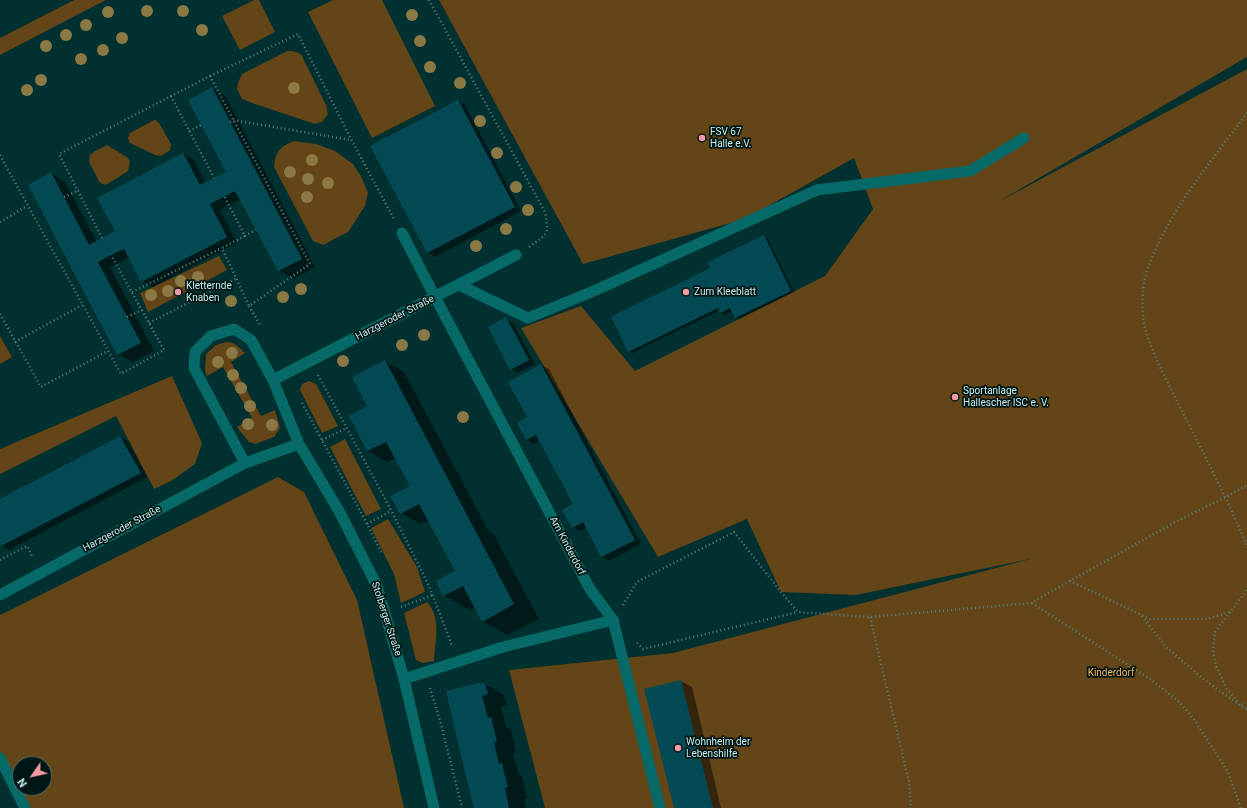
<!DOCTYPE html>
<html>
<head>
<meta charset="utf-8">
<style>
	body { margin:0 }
	#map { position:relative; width:1247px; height:808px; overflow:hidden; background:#00302f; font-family:Roboto,sans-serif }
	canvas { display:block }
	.north { position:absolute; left:12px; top:756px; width:40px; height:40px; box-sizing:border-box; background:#001615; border:1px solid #4f6c6a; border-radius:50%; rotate:236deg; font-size:11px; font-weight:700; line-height:16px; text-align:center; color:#c5ece9 }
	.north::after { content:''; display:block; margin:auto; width:14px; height:18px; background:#f49aa4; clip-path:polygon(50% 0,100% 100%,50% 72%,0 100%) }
</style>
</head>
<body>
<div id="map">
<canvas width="1247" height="808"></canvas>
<div class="north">N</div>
</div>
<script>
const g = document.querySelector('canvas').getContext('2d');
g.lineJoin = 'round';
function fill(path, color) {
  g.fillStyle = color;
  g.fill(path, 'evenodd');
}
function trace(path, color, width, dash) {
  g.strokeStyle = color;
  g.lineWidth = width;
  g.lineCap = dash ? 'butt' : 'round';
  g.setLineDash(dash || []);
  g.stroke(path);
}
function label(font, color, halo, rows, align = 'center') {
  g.font = font + ' Roboto,sans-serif';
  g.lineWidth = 3.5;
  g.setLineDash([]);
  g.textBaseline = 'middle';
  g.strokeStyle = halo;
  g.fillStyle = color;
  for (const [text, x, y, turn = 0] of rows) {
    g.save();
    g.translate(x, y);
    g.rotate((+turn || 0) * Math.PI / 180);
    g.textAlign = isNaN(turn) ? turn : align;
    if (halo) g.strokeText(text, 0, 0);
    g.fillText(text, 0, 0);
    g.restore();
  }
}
fill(new Path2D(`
	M74,0H106L0,55V38Z
	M254,0H259L275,32L240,50L222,16Z
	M333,0H382L435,106L372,138L308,12Z
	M439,0H1247V57L996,203L1247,69V808H545L509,670L673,653L1030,559L856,595L781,592L747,519L658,557L521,328L581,306L635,371L825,276L873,209L854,158L745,219L583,264Z
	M287,51H293L301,54L326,105L328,114L322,122L315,124L252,103L242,99L237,89L238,83L242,74Z
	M154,120H156L159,123L171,144L170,150L161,156L155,155L130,143L128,138L130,133Z
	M294,141L316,144L335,151L353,164L361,176L368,193L365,206L348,232L323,245L313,241L274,167C276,151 279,147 294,141Z
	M107,145L128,158L130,162L128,171L106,185L100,183L89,162L90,155L95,151Z
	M219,256L227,270L148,312L140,293Z
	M0,336L12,357L0,364Z
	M226,342C234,341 239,347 245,353L231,362L261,416L275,410L280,428L274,437L255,444L249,442L237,427L252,418L223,367L207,376L205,370L206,354L216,345Z
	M172,376L202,443L195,464L171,481L154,489L116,416L0,474V449Z
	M309,381L316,384L338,426L322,433L300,390L302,384Z
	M345,439L381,509L366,516L330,447Z
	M278,477L304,492L357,600L404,808H28L0,752V615ZM20,764H44V788H20Z
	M388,519L417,567L425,592L401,603L394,574L371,528Z
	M427,602C442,618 435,641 434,661L423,663L416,660L404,613Z`), '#644518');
fill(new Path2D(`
	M212,88L226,97L315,267L293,279L279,270L241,199L220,210L237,243L153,287L142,281L130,257L110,267L154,351L132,362L118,354L51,173L65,182L97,242L116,232L183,154L194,160L206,183L228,174Z
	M458,101L465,105L521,211L435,257L428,253Z
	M764,236L767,238L794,292L739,319L736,317L733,311L724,315L721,313L720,310L632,353L629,351L712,269Z
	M506,319L513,323L535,364L518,373L510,369Z
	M385,361L404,372L489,532L494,535L539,619L507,635L482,621L475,607L469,610L444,595L456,571L429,520L420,524L401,513L411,486L396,458L387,462L368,451L350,416L368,406Z
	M541,365L549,369L641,544L609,561L602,557L587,528L580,531L573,527L575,505L540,440L534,444L527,440L528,417Z
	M120,437L128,441L147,477L9,550L2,546L0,542V500Z
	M681,681L692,687L721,808H675Z
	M485,684L504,695L507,705L501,707L506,727L511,730L516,752L513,753L518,773L522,776L527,798L524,799L526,808H475L447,692Z`), '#0007');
fill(new Path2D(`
	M212,87L302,259L278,271L235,191L210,204L227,237L141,282L124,249L111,255L98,262L141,343L117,355L28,185L51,172L89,245L115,231L97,198L183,153L200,185L226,172L188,100Z
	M458,100L515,207L427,253L370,146Z
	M764,235L791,291L735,318L730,308L720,313L718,308L628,352L611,317L710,268L708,262Z
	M506,317L529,360L510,370L488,327Z
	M385,360L514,604L482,622L463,586L443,596L436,581L455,571L419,504L400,514L390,496L410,486L386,442L367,451L349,416L367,406L352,377Z
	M541,364L635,540L601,557L583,522L572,528L562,510L573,504L536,435L526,440L517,423L527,417L508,382Z
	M120,436L141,473L1,546L0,544V499Z
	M681,680L713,808H674L644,689Z
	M479,683L480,684L485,683L488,694L482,696L488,718L491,717L497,741L494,742L499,764L502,763L505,776L508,787L505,788L509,808H474L468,785L446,691Z`), '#044a55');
trace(new Path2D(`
	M429,0L545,212C550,235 547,234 529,247
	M210,76L298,34L352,141L394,219
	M171,96L214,178
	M1247,113C1211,162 1165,215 1146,274C1142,289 1141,314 1145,328C1154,359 1171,388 1185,417C1207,459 1228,502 1247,545
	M230,122L233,120L351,140
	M189,131L201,125
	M0,155L121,374L164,350L111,255
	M64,197L79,190
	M0,222L27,206
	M245,236L256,230
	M102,238L59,154L210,76L310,264L249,306L222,248L245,236L224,196
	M132,292L222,248
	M249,306L260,325
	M0,314L41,387L108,351
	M127,317L142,310
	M149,323L237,278
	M15,342L82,305
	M318,375L391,510L429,586L450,640L452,647
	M302,403L365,520L381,552
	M322,440L347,428
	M367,524L391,511
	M0,560L27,546L33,558
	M1070,581L1150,619H1207L1230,612L1247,590
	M1032,603L1150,679L1178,701L1193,718L1228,772L1241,808
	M623,605L637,582L734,532L781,592L798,612L870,617L1031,603L1070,581L1179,520L1226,497L1247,485
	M401,607L433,595
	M1230,612L1215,632L1213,651L1216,666L1226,688L1239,703
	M1142,616L1166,647L1206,681L1241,706L1247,709
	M870,617L909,782L911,808
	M637,643L643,649L798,612
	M430,688L441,724L462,808
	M1241,705L1247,701`), '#558280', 2.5, [1, 3]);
trace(new Path2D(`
	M402,233L435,297
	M459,285L528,318L596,290L817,190L970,171L1024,138
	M404,679L503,647L613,620`), '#066a68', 11);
trace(new Path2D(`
	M435,297L590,589L613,620L660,808
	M273,380L516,255
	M299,444L339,511L377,586L404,679L434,808
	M0,595L245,463L299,444L273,380L251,340L234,329L211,336L195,352L194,368L245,463
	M0,758L25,808`), '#066a68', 11);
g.fillStyle = '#8a7945';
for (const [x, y] of [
	[147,11],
	[183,11],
	[108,12],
	[412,15],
	[86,25],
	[202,30],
	[66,35],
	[122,38],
	[420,41],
	[46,46],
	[103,50],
	[81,59],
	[430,67],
	[41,80],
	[460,83],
	[294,88],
	[27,90],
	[480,121],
	[497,153],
	[312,160],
	[290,172],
	[308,179],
	[328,183],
	[516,187],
	[307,197],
	[528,210],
	[506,229],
	[476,246],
	[198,277],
	[181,281],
	[301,289],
	[168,291],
	[151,295],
	[283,297],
	[231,301],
	[424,335],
	[402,345],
	[232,353],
	[343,361],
	[218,362],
	[233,375],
	[241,388],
	[250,406],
	[463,417],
	[248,424],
	[272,425]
]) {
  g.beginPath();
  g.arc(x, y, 6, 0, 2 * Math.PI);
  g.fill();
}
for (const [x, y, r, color] of [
	[702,138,4,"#f49aa4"],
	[178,292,4,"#f49aa4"],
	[686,292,4,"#f49aa4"],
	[955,397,4,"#f49aa4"],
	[678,748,4,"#f49aa4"]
]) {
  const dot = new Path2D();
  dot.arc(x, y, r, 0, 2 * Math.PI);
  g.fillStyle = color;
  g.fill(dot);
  trace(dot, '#001615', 1.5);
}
label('10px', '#c5ece9', '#001615', [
	["FSV 67",710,132],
	["Halle e.V.",710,144],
	["Kletternde",186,286],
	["Knaben",186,298],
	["Zum Kleeblatt",694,292],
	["Sportanlage",963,391],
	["Hallescher ISC e. V.",963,403],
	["Wohnheim der",686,742],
	["Lebenshilfe",686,754]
], 'left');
label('10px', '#c5ece9', '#001615', [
	["Harzgeroder Straße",395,318,-27],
	["Harzgeroder Straße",122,529,-28],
	["Am Kinderdorf",567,546,62],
	["Stolberger Straße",386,619,72]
]);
label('10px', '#fab557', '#001615', [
	["Kinderdorf",1111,673]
]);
</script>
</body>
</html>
